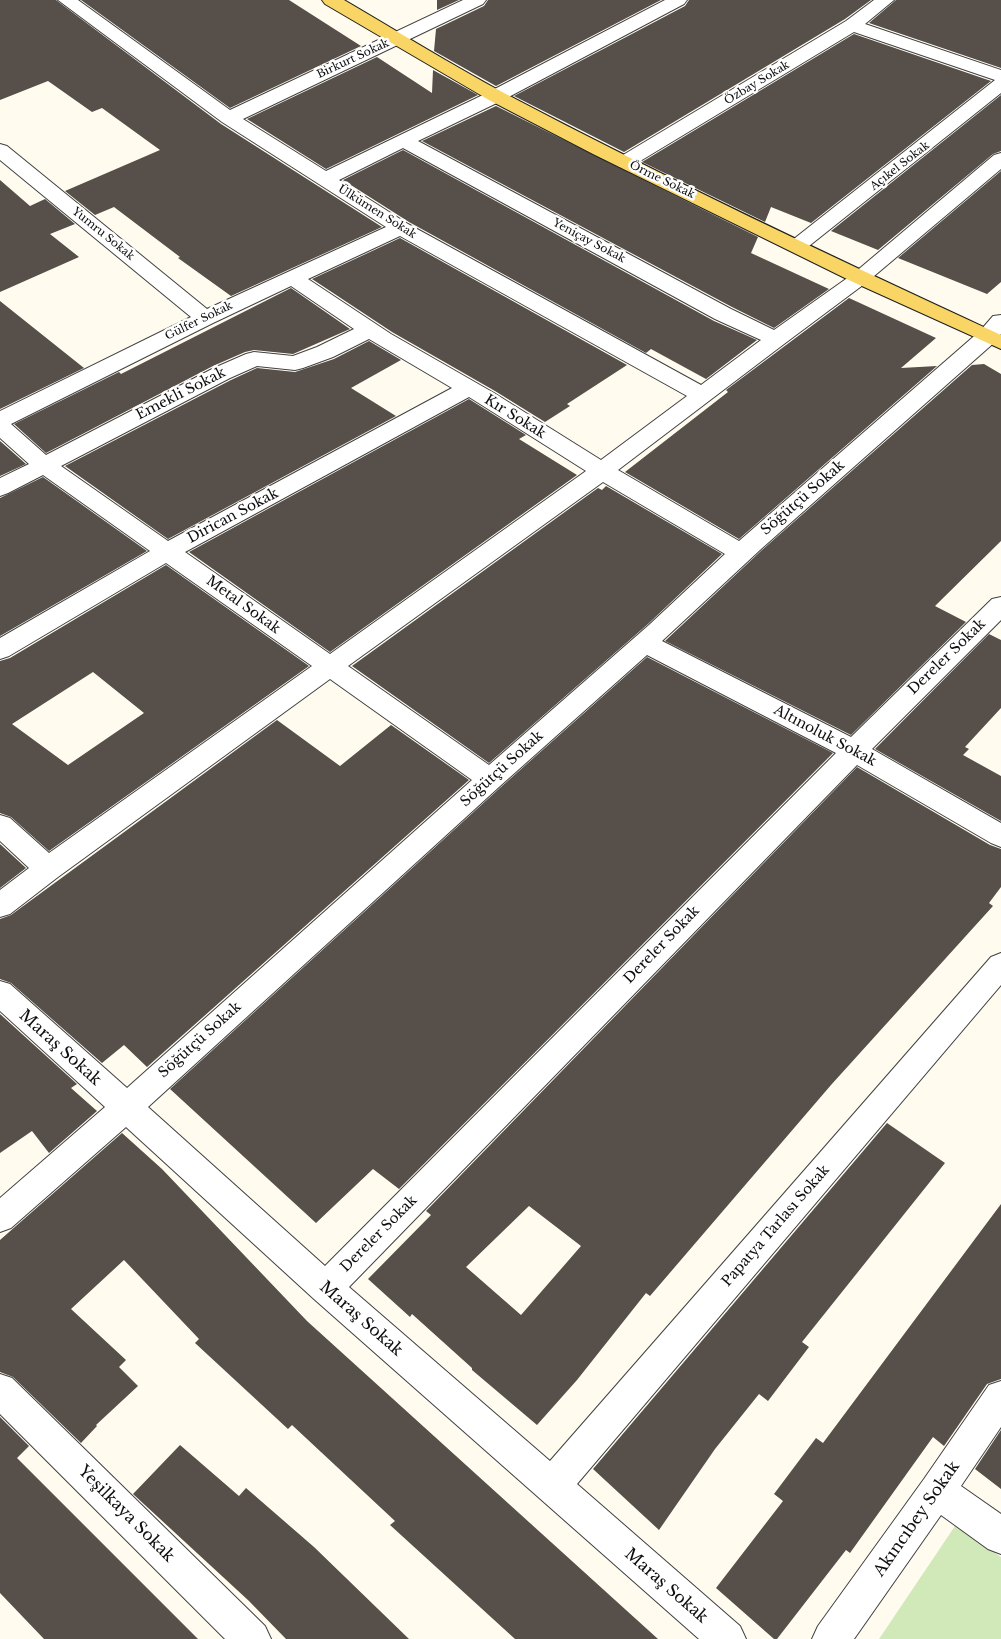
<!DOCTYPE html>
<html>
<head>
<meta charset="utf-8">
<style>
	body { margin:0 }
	canvas { display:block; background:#fffcef }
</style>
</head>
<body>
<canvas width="1001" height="1639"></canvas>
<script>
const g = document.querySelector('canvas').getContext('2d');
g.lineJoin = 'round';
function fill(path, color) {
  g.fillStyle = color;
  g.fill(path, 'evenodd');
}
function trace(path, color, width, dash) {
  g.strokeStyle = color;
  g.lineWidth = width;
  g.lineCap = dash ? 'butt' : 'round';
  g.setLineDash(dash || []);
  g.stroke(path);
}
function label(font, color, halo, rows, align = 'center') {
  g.font = font + ' "Libre Baskerville",serif';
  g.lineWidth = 5;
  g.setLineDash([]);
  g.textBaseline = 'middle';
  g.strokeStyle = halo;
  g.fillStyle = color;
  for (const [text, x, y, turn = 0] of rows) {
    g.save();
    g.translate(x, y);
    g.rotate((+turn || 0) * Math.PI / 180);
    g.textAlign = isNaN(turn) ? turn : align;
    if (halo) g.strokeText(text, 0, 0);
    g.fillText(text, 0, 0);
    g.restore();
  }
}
fill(new Path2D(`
	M955,1526L1001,1557V1639H879Z`), '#d1e9b8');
fill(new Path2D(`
	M0,0H56L221,124L382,227L231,296L178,258L180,257L114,207L95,215L65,191L160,150L102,108L92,112L48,81L0,100Z
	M81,0H289L361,46L230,108Z
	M437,0H459L437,10Z
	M488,0H661L496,86L434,51L436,29L484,6Z
	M689,0H871L845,19L624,152L514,96L685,6Z
	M896,0H1001V68L869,23Z
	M854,34L991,81L811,223L771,207L765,222L642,162Z
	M377,57L432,93L433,70L478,95L326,169L247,119Z
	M1001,95V151L993,154L878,250L831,231Z
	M496,106L758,237L751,253L829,289L774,328L732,307L422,141Z
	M403,150L714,321L757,340L706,379L651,349L646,353L409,222L343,180Z
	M1001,171V282L987,294L898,258Z
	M0,180L30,206L45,199L75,224L50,234L79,257L0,292Z
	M400,238L627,365L567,404L570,406L545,422L495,391L392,332L312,279Z
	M291,288L350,329L293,354L254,350L245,352L213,366L46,453L14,424L119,372L121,374Z
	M849,298L936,338L901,368L937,366L739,539L625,472L728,392L726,390Z
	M0,301L84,368L0,409Z
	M369,341L401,360L351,388L396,416L168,539L65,466L231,380L257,368L295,372L334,359Z
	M984,364L1001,374V541L935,606L966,622L851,735L665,641L762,550L972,365Z
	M469,399L526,435L519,439L577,475L330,652L189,552Z
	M0,441L26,464L0,476Z
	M43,477L147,551L0,636V498Z
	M606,486L722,554L648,624L489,763L352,666L598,488L602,490Z
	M166,565L309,666L49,851L11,817L0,813V661L10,658ZM93,672L144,713L68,765L12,724Z
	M989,634L1001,640V708L965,747L969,749L963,755L1001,776V821L875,749Z
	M647,657L833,753L399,1189L373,1169L316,1223L170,1089L501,787Z
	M277,720L340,766L391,725L469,780L147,1067L124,1045L102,1063L11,983L0,979V919L11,915Z
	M857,767L990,845L1001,849V887L989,903L993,906L831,1085L650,1296L646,1293L577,1380L537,1425L472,1370V1368L412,1314L410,1317L368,1279L431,1215L426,1211ZM529,1206L581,1246L521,1315L466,1267Z
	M0,844L26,868L0,888Z
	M0,1014L77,1084L71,1088L97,1111L49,1153L32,1131L0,1153Z
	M887,1123L945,1163L802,1342L809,1347L768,1401L759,1394L715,1449L659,1530L593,1469Z
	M122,1133L162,1169L307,1321L658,1639H515L390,1525L395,1521L292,1425L288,1429L195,1343L199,1339L124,1260L71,1309L126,1360L119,1367L138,1386L96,1425L97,1426L81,1443L13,1377L0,1372V1240Z
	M1001,1204V1379L987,1384L944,1446L933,1437L850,1553L846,1550L777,1639H774L716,1588L783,1501L774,1494L816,1438L823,1443Z
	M0,1417L29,1446L17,1458L198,1639H44L0,1593Z
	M1001,1430V1489L975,1469Z
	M180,1445L239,1496L246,1488L314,1547L409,1639H286L249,1601L133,1494Z`), '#564f4a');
const minor = new Path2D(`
	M58,0H78L230,110L463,0H486L483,4L243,119L326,171L489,92L665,0H687L684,4L503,100L418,141L731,309L774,330L853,274L994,155L1001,153V169L867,282L784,344L618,470L739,541L980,331L993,316L1001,315V334L996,341L761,549L662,641L851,737L992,599L1001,597V620L872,749L1001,823V847L991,843L857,765L349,1287L550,1461L991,957L1001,953V985L577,1484L740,1626L746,1639H699L314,1299L126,1127L11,1228L0,1232V1198L105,1107L0,1011V981L10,984L127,1088L472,780L330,679L58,877L10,914L0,917V890L29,868L0,841V815L10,818L49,853L312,666L166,563L9,656L0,659V638L150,551L43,475L8,493L0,496V478L29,464L0,438V411L191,317L0,160V144L7,146L207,309L386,227L222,122ZM403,148L715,319L761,340L701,385L408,224L339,180ZM400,236L687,396L601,460L494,393L391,334L308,279ZM291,286L354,329L317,347L293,356L254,352L246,354L214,368L46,455L11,424L213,323ZM369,339L452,388L168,541L61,466L230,378L257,366L295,370L303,368L333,357ZM469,397L586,471L330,654L185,552ZM603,482L725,554L649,625L489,765L348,666ZM647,655L836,753L325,1266L148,1107L500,786Z
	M874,0H894L865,24L1001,70V93L804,250L797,252L790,250L787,246L790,242L995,80L854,32L632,166L625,168L618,166L615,162L618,158L846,21Z
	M0,1374L12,1378L265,1626L271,1639H225L0,1414Z
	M1001,1381V1427L961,1486L1001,1514V1554L988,1549L941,1515L854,1639H812L818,1626L924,1479L989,1385Z`);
const major = new Path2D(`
	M322,0H344C397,31 450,64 504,93C667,179 834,258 1001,335V349L853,282L593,154L489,100L325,4Z`);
trace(minor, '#414141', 2);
trace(major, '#1f1f1f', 2);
fill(minor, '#fff');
fill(major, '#f8d565');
label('11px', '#0e0e0e', '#fff', [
	["Birkurt Sokak",353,59,-25],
	["Özbay Sokak",757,83,-31],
	["Açıkel Sokak",900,166,-38],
	["Örme Sokak",662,180,26],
	["Ülkümen Sokak",377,212,32],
	["Yumru Sokak",103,234,39],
	["Yeniçay Sokak",589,241,28],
	["Gülfer Sokak",199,321,-26]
]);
label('14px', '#0e0e0e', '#fff', [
	["Emekli Sokak",181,394,-27],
	["Kır Sokak",515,417,32],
	["Söğütçü Sokak",803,498,-41],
	["Dirican Sokak",233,516,-28],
	["Metal Sokak",243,605,36],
	["Dereler Sokak",947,657,-44],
	["Altınoluk Sokak",825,736,28],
	["Söğütçü Sokak",502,769,-42],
	["Dereler Sokak",662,945,-46],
	["Söğütçü Sokak",200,1040,-42],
	["Papatya Tarlası Sokak",776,1226,-49],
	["Dereler Sokak",379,1234,-45]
]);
label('16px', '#0e0e0e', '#fff', [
	["Maraş Sokak",60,1048,42],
	["Maraş Sokak",361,1319,41],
	["Yeşilkaya Sokak",126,1514,45],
	["Akıncıbey Sokak",917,1519,-55],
	["Maraş Sokak",666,1586,41]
]);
</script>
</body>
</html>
